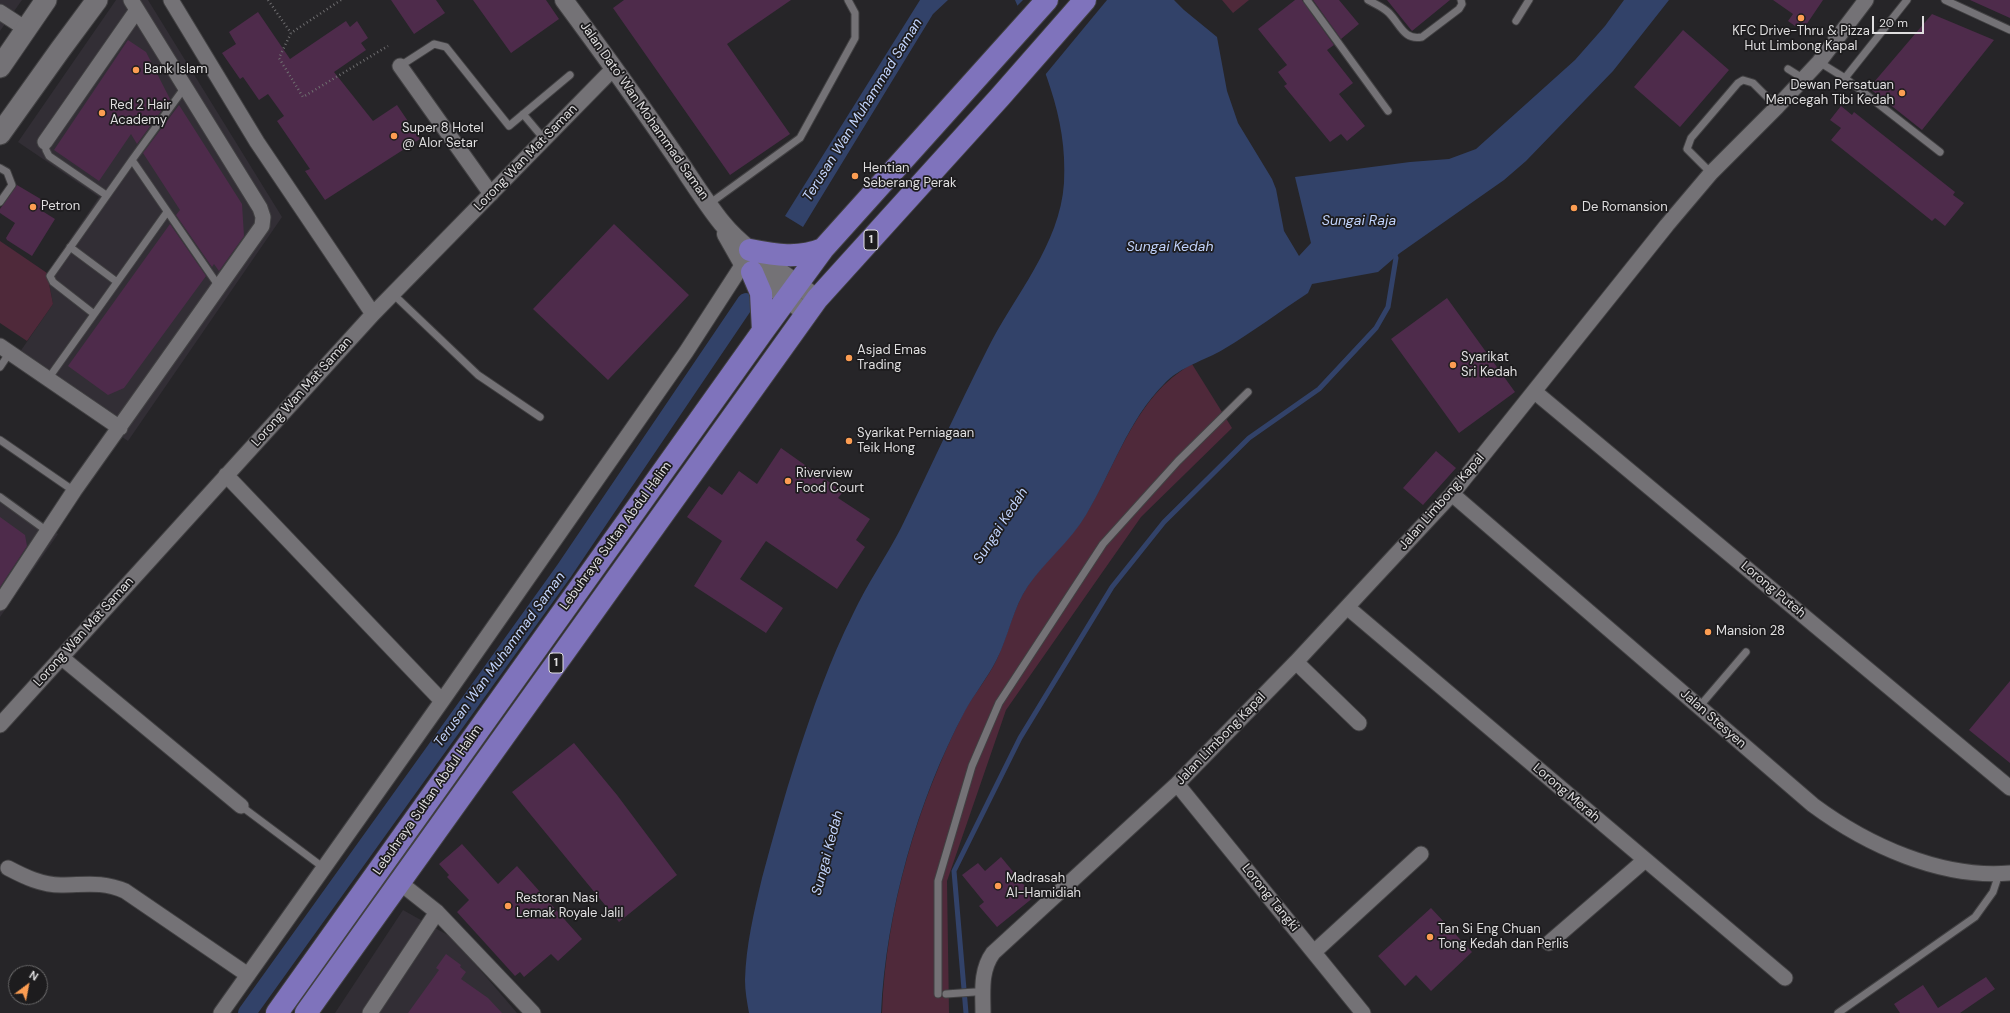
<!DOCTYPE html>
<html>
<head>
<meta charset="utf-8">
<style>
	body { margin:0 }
	#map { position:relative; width:2010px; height:1013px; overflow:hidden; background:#262528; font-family:"DM Sans",sans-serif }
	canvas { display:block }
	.north { position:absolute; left:8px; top:965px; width:40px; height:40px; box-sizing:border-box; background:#1d1c1e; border:1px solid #6b6a6b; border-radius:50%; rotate:32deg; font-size:11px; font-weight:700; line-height:16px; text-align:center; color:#dfdedf }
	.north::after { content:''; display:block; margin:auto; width:14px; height:18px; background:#fc9d52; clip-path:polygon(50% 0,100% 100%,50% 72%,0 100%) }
	.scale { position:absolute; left:1872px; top:16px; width:52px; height:18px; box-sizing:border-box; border:2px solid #dfdedf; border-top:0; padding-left:5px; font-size:12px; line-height:14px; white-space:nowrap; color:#dfdedf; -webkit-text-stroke:3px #1d1c1e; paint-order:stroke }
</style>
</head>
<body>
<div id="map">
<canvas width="2010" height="1013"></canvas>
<div class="north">N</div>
<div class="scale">20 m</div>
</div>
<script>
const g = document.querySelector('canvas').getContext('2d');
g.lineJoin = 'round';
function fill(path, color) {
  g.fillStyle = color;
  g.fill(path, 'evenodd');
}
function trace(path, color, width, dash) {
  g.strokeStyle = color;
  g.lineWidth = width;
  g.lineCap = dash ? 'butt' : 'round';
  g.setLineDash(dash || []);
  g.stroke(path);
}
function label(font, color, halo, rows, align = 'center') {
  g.font = font + ' "DM Sans",sans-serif';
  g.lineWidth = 3.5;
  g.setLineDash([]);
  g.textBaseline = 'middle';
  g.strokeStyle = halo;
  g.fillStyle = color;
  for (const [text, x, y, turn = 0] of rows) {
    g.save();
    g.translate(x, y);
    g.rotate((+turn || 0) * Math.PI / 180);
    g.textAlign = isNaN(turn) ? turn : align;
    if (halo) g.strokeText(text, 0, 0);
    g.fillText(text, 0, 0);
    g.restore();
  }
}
fill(new Path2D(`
	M0,0H22L0,31Z
	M116,0H148L282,217L128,441L13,362L53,304L47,273L99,197L18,142Z
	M0,495L58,534L0,617Z
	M403,910L453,938L517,1013H335Z`), '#322e35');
fill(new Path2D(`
	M1222,0H1249L1233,13Z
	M0,241L47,273L53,304L27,341L0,323Z
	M1192,364L1232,428L1141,517L1006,710L947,881L949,1013H882C886,909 917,805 964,712C974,694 988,678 997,659C1008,635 1013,609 1027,587C1044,561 1069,542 1085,516C1118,463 1135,396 1192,364Z`), '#4f293a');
fill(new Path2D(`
	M920,0H948L933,14L803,227L785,216Z
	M1015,0H1174L1184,10L1217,37L1227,91L1238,123L1272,179L1276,189L1284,231L1299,256L1311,243L1295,177L1410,162L1449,159L1476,149L1575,60L1605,26L1624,0H1669L1613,71L1526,161L1504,180L1400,253L1378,272L1312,284L1308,293C1280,311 1253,332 1224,349C1204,361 1181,366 1164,384C1128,420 1112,472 1086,515C1070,542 1045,561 1028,586C1013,608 1009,635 997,659C988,677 975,693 965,711C917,801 886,911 881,1013H749C747,1002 745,991 745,980C746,945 754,912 762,878C773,837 784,797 797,757C813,708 830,660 853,614C867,584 886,557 901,528C930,469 957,409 987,350C1014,296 1060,245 1064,183C1068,115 1041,61 1015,0Z`), '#324269');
fill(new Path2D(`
	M1023,0H1107L1045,75L1016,7Z`), '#262528');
trace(new Path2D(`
	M966,1013L954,871L1020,738L1112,587L1164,522L1249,438L1319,389L1376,328L1388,307L1396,258L1394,253`), '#324269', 5);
trace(new Path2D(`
	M247,1013L564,571L746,302`), '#324269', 18);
fill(new Path2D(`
	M391,0H436L445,13L414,34Z
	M473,0H546L559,19L511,53Z
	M624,0H791L727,44L790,134L730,175L613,8Z
	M1295,0H1302L1334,45L1327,50L1353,83L1339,94L1365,126L1347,141L1341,134L1330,142L1284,86L1287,84L1278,72L1287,65L1258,29Z
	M1313,0H1339L1359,24L1341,39Z
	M1387,0H1450L1412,31Z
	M1773,0H1823L1802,31L1788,21L1793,14Z
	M1970,0H2010V18Z
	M258,12L290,59L346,21L350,27L357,21L368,38L361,43L366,50L334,72L373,121L397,105L420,139L325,200L305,171L310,169L277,121L284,116L268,94L259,100L243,77L240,79L222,53L236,44L229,32Z
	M1932,14L1994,40L1922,130L1869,88Z
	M1683,30L1729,70L1680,127L1634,87Z
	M128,40L146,52L170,99L137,144L131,134L99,181L54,150Z
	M179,105L242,204L244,236L219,271L214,264L212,267L176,215L180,210L143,153Z
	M1841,106L1852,115L1854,112L1955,192L1953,195L1964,203L1945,226L1935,218L1932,221L1831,140L1841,128L1830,120Z
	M17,185L44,201L39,209L55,219L32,256L7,240L6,238L15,223L0,213V209Z
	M170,224L206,276L124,388L108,395L68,366Z
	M614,224L689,295L608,380L533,309Z
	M1447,298L1515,392L1459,433L1391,339Z
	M781,448L843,492L838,498L870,519L856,540L865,547L837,589L766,541L740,579L783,608L766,633L694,586L722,541L687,517L709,486L722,495L739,471L757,484Z
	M1436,451L1456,468L1423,505L1403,488Z
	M0,517L25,535L27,546L0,587Z
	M2010,681V763L1969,730Z
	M574,743L617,795L677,875L619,922L512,792Z
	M462,844L498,884L517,866L582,939L558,961L551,954L524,977L520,972L515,976L457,912L469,900L447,877L449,875L439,864Z
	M1001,857L1034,897L997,927L979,906L984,902L962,875L978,863L985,871Z
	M1431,908L1472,952L1431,991L1416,975L1405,986L1378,956Z
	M446,954L461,965L460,967L466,972L461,979L488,998L502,1013H408L439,970L436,968Z
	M1986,977L1995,989L1960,1013H1900L1894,1004L1923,985L1938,1008Z`), '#4e2b4b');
const service = new Path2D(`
	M1307,0L1388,111
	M1368,0C1375,4 1383,7 1389,13C1400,24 1404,41 1422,37L1459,9L1462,4L1461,0
	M1945,0L2010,30
	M1516,21L1529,0
	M1819,62L1845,78L1940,152
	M400,66L434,44L446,47L509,126L570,75
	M1788,69L1804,79
	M1845,78L1907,0
	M523,114L544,139
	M45,142L46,150L49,156L106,195
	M132,160L185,87
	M0,168L7,172L12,185L0,202
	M1711,173L1687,149L1691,138L1738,83L1743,80L1753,83L1777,107
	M709,204L800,138L855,38V13L848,0
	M70,247L117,282
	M393,294L478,375L540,417
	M94,314L53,282L50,276L132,160L220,288
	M0,367L10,352
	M48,379L167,212
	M0,440L74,491
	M0,497L47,531
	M1699,707L1746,652
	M241,806L324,868
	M938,994V881L972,766L999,703L1103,544L1178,461L1248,392
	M946,994L975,992
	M1838,1013L1975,917L1993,892L1999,874`);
const minor = new Path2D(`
	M171,0L257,142L373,314
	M0,12L26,29
	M400,66L491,194
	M45,142L137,10
	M0,346L120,428
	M1535,392L2010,788
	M226,475L442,701
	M1452,494L1813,805C1867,845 1941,879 2010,873
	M0,603L74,491L262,226L263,217L260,208L131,0
	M1347,607L1785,978
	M61,657L241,806
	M1296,662L1359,723
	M0,725L373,314L614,68
	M1177,784L1363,1013
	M8,868C25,877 42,885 61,885C85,885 102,881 125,891L248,975
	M399,882L437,912L533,1013
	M1549,943L1645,860
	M1314,952L1421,854
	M221,1013L442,701L686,352L743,264
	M370,1013L437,912
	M983,1013C983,992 980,971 993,953L1177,784L1296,662L1452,494L1667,225L1711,173L1777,107L1819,62L1866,0`);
const tertiary = new Path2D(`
	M564,0C601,50 637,100 672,151C688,174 705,202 722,223C748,255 786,273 817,299
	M726,234L743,264L807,314`);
const secondary = new Path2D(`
	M0,67L46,0
	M0,134L60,50L97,0`);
const primary = new Path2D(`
	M750,250C775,255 799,259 823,249
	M752,272L761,293L763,331
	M277,1013L763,331L823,249L1047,0
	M306,1013L817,299L1000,97L1085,0`);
trace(service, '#414042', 9);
trace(minor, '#414042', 17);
trace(tertiary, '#414042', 20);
trace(secondary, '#414042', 23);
trace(primary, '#414042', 24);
trace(new Path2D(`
	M268,0L291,33
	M341,0L291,33L279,58L303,97L388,46`), '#6f6e70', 2.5, [1, 3]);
trace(service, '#747276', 7);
trace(minor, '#747276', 15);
trace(tertiary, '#747276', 18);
trace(secondary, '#747276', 21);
trace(primary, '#7f73bc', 22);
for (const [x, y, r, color] of [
	[1801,18,4,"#fc9d52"],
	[136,70,4,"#fc9d52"],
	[1902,93,4,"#fc9d52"],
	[102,113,4,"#fc9d52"],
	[394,136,4,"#fc9d52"],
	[855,176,4,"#fc9d52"],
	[33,207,4,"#fc9d52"],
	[1574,208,4,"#fc9d52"],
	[849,358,4,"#fc9d52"],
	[1453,365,4,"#fc9d52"],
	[849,441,4,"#fc9d52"],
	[788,481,4,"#fc9d52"],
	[1708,632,4,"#fc9d52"],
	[998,886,4,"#fc9d52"],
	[508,906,4,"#fc9d52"],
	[1430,937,4,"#fc9d52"]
]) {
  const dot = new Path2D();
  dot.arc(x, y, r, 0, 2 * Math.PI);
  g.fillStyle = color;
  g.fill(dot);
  trace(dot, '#1d1c1e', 1.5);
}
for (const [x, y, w] of [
	[871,240,14],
	[556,663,14]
]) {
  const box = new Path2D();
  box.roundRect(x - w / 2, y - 10, w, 20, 3);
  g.fillStyle = '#1d1c1e';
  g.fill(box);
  trace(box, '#dfdedf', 1);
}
label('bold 12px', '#dfdedf', null, [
	["1",871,240],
	["1",556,663]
]);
label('13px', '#dfdedf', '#1d1c1e', [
	["KFC Drive-Thru & Pizza",1801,32,"center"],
	["Hut Limbong Kapal",1801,47,"center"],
	["Bank Islam",144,70],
	["Dewan Persatuan",1894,86,"right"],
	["Mencegah Tibi Kedah",1894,101,"right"],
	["Red 2 Hair",110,106],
	["Academy",110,121],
	["Super 8 Hotel",402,129],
	["@ Alor Setar",402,144],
	["Hentian",863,169],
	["Seberang Perak",863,184],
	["Petron",41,207],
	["De Romansion",1582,208],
	["Asjad Emas",857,351],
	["Trading",857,366],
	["Syarikat",1461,358],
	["Sri Kedah",1461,373],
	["Syarikat Perniagaan",857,434],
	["Teik Hong",857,449],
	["Riverview",796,474],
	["Food Court",796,489],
	["Mansion 28",1716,632],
	["Madrasah",1006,879],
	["Al-Hamidiah",1006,894],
	["Restoran Nasi",516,899],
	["Lemak Royale Jalil",516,914],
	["Tan Si Eng Chuan",1438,930],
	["Tong Kedah dan Perlis",1438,945]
], 'left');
label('13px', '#dfdedf', '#1d1c1e', [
	["Jalan Dato' Wan Mohammad Saman",644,111,55],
	["Lorong Wan Mat Saman",526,158,-46],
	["Lorong Wan Mat Saman",302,392,-48],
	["Jalan Limbong Kapal",1442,502,-49],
	["Lebuhraya Sultan Abdul Halim",616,536,-54],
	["Lorong Puteh",1773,590,40],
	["Lorong Wan Mat Saman",84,632,-48],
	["Jalan Stesyen",1713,719,41],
	["Jalan Limbong Kapal",1221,739,-46],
	["Lorong Merah",1566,793,40],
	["Lebuhraya Sultan Abdul Halim",428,800,-55],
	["Lorong Tangki",1270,898,51]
]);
label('italic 14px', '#c1d3fc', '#1d1c1e', [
	["Terusan Wan Muhammad Saman",863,110,-58],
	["Sungai Raja",1359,221],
	["Sungai Kedah",1170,247],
	["Sungai Kedah",1001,526,-57],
	["Terusan Wan Muhammad Saman",500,660,-54],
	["Sungai Kedah",828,853,-75]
]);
</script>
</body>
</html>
